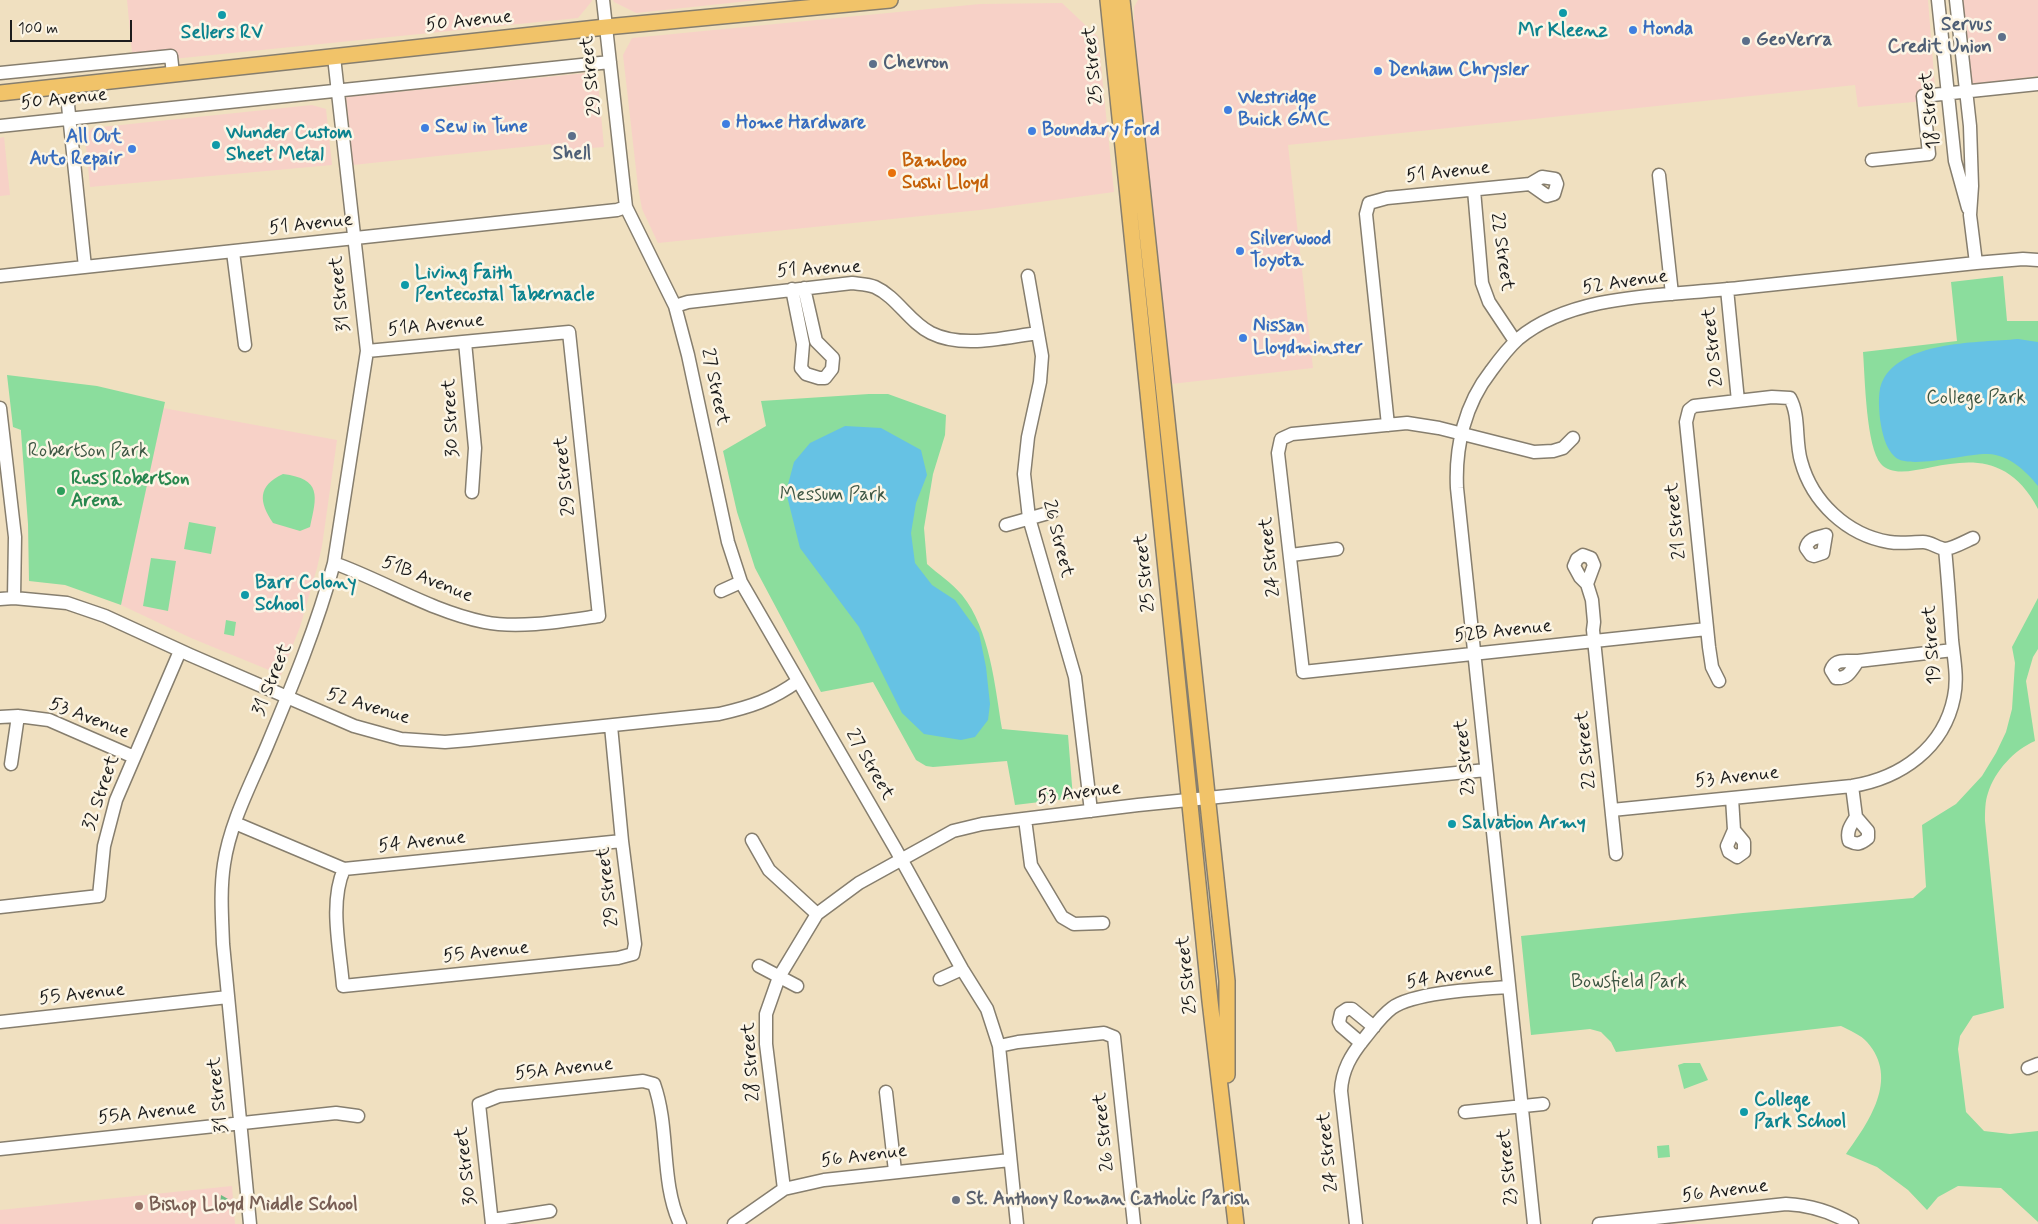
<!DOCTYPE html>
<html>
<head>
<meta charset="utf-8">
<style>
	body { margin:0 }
	#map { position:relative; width:2038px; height:1224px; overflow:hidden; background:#f0e0c0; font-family:Mynerve,sans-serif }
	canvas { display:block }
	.scale { position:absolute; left:10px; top:20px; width:122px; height:22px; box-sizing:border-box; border:2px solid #1c1c1c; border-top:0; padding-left:6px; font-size:15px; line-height:18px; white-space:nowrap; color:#1c1c1c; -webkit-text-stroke:4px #fcf5e5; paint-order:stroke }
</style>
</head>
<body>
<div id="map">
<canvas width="2038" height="1224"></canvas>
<div class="scale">100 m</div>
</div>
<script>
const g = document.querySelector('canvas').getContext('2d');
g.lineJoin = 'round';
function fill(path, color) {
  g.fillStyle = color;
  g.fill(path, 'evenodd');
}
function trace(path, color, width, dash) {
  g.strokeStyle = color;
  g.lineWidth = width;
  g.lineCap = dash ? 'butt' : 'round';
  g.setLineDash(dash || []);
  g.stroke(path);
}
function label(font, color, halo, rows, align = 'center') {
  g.font = font + ' Mynerve,sans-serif';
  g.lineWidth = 5;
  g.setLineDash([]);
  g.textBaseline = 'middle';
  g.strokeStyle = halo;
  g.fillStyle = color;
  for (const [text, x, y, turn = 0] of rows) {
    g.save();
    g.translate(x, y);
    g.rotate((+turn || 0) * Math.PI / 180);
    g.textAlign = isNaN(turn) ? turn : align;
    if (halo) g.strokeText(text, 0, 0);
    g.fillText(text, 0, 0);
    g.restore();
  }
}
fill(new Path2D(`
	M127,0H592V1L578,18L133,63Z
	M613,0H758L636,13L614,2Z
	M1138,0H1928L1936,100L1858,107L1855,85L1288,145L1313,368L1171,384L1134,28V7Z
	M1960,0H2038V76L1969,85Z
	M1062,3L1098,37L1114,192L980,210L658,243L642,209L638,187L623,55L632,38L980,4Z
	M597,72L604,147L552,151L551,144L353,165L346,97Z
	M312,105L326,109L332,165L90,187L85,136L92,128Z
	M4,137L10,195L0,196V138Z
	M163,408L337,440L322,546L317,568L300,627L281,675L191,638L121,605Z
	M232,1186L235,1224H0V1210Z`), '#f7d1c7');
fill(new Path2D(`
	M2003,276L2007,321H2038V509C1991,418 1908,494 1881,464C1866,447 1865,378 1863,352L1957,341L1951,282Z
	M7,375L97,386L165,402L121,605L65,585L29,581L28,524L21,432V430L13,427Z
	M869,394H888L946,415L945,435L933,474L924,528L927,564C938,574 952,583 962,595C990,629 995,687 1002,729L1068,735L1073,798L1015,805L1007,761L933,767L926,766L916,760L873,682L821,692L755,568L737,512L723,451L766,426L761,401Z
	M283,474C322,479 317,496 310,527L300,531L273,523C259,502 257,486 283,474Z
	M189,522L216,527L211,554L184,549Z
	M151,558L176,561L168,611L143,606Z
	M2038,598V649L2033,657L2026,681L2035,741C2014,750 1995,771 1988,793C1985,801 1985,812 1985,821L2004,1008L1973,1016L1960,1036L1958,1049L1966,1112L1984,1131L2010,1134L2038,1131V1222L2001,1188L1958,1186L1938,1197L1927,1210L1908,1190L1877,1167L1846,1154C1868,1123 1900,1079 1867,1042C1861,1035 1849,1030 1841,1026L1616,1052L1611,1042L1601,1032L1590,1029L1531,1035L1521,936L1743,913L1913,898L1926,887L1922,825L1956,804L1982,776L1996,753L2006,732L2012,709L2015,663L2012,647Z
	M226,620L236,622L234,636L224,634Z
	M1684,1063H1700L1708,1080L1684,1089L1678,1065Z
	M1669,1145L1670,1157L1658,1158L1657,1146Z`), '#8bdd9d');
fill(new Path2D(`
	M221,1195L228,1199L230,1207L226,1209L220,1207Z`), '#70bc84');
fill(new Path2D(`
	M2018,339L2038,342V486C2026,471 2009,455 1988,454C1968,453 1909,470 1895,457C1885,448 1882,432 1880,419C1879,407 1877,389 1884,378C1908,340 1978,343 2018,339Z
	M845,426L881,428L921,450L927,475L916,503L911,533L915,563L932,585L955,600L979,633L986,667L990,704L988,720L975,737L961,740L924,734L902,713L859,627L800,548L786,492L794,462L810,443Z`), '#66c2e4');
const minor = new Path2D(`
	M603,0L626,207L675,306L688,355L728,542L741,582L895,848L962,969L987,1009L999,1046L1017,1224
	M1938,0L1955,161L1968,208
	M1956,0L1970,126L1972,186L1970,215L1976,263
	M0,73L171,56L173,74
	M66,86L85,267
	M0,126L610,62
	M1872,160L1929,154L1923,96L2038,84
	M1659,175L1672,294
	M1474,190L1482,283L1489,302L1515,341
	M233,252L245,345
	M0,276L617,210L626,207
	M1028,276L1042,356L1040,382L1028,437L1024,474L1029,518L1075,677L1091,811
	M792,289L803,344L801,368L806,374L819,378H825L832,369L833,358L816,341L804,288
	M1727,289L1738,401
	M675,306L688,302L852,283C859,284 868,284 875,287C897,297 909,322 931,333C963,349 1005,337 1038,333
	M465,342L475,448L472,492
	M0,408L15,537L14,598
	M1388,425L1366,214L1369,203L1387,198L1530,184L1542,177L1555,179L1557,184L1554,194L1547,196L1530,184
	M1573,438L1563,448L1553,451L1534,452L1439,428L1407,423L1292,434L1281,439L1278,453L1303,672L1707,629
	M1006,525L1052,512
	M1826,535L1823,553L1814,556L1811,555L1806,548C1808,538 1817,538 1826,535Z
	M1291,555L1337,549
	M1583,555L1591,558L1594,565L1587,584L1580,577L1574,566L1577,559Z
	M334,563C384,581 431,611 484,622C519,629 564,621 599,616L569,332L367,351
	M1587,584L1592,600L1594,622L1593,630L1616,854
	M721,591L741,582
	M0,599L14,598L67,603L105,616L190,655L354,726L401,739L445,742L469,740L719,714C750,707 772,700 798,681
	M1847,661H1858C1851,671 1848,679 1836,678L1831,670C1834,662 1839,661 1847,661Z
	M1858,661L1953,650
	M1719,681L1712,667L1709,647L1686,422L1689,410L1694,406L1772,397L1790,398C1800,416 1795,441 1801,461C1812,502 1847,535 1889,542C1900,544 1912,542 1923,542C1931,542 1937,548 1945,549C1952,549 1966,541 1973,538
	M0,717L18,716L49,720L134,757
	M11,764L18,716
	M1852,786L1856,817
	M1732,798L1734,830
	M1612,810L1852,786C1901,778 1944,748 1954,697C1958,678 1954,659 1952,640C1950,610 1948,579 1945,549
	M1856,817L1868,831V838C1861,844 1857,845 1849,841C1846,831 1851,825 1856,817Z
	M1025,819L1031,865L1062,917L1074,924L1103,923
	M235,823L344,869L622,841
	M1734,830L1744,842V852L1737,857L1729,852L1727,846Z
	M752,840L769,870L817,914
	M344,869C329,903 340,949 343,986L618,958L633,954L635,944L622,841L611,726
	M0,907L99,896L104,846L116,800L180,651
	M759,966L797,986
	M940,979L962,969
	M0,1022L228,997
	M1361,1043L1341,1026L1339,1022L1341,1013L1347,1009H1352L1374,1027
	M999,1046L1018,1042L1104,1033L1114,1037L1134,1224
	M2028,1068L2038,1064
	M886,1092L895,1171
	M1465,1112L1543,1104
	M0,1149L336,1113L358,1116
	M784,1189L766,1044V1014L779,977L817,914L859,883L953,831L982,824L1138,805L1486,770
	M492,1220L550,1211
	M250,1224L223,944C222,917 220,890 224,864C230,823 251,784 267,746C292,686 317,626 334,563L367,351L334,57
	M492,1224L479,1104L499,1096L643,1081L654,1084C670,1129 660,1180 680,1224
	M734,1224L784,1189L824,1180L1010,1160
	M1356,1224L1341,1091C1342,1070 1351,1055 1364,1039C1373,1028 1381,1016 1392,1008C1414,992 1480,989 1509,987
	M1534,1224L1457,488C1455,446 1465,404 1491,371C1499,360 1508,348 1518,339C1574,292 1669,296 1739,288C1818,279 1897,272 1976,263L2023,259L2038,260
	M1599,1224L1786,1204C1808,1205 1832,1212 1852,1224`);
const major = new Path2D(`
	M1108,0L1210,1001L1236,1224
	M1122,0L1227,981V1075
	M0,93L606,27L890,0`);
trace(minor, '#867e6e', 15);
trace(major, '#867e6e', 18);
trace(minor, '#fff', 12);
trace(major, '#f1c369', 15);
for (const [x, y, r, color] of [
	[1563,13,5,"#0f9aa8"],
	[222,15,5,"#0f9aa8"],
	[1633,30,5,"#3f7fe0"],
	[2002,37,5,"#5c6f8a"],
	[1746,41,5,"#5c6f8a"],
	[873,64,5,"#5c6f8a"],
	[1378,71,5,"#3f7fe0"],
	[1228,110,5,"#3f7fe0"],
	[726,124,5,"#3f7fe0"],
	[425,128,5,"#3f7fe0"],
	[1032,131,5,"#3f7fe0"],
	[572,136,5,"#5c6f8a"],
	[216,145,5,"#0f9aa8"],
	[132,149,5,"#3f7fe0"],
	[892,173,5,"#e8710a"],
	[1240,251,5,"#3f7fe0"],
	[405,285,5,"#0f9aa8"],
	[1243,338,5,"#3f7fe0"],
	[61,491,5,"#2e9e5b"],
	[245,595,5,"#0f9aa8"],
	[1452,824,5,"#0f9aa8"],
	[1744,1112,5,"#0f9aa8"],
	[956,1200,5,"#6b7280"],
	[139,1206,5,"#8d6e63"]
]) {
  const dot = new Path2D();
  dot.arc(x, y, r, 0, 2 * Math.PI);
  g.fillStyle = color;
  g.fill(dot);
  trace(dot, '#fcf5e5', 2);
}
label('19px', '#1c1c1c', '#fcf5e5', [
	["50 Avenue",469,22,-6],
	["25 Street",1094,65,-96],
	["29 Street",592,76,-96],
	["50 Avenue",64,100,-6],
	["18 Street",1931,110,-96],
	["51 Avenue",1448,173,-6],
	["51 Avenue",311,225,-6],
	["22 Street",1501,252,82],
	["51 Avenue",819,270,-3],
	["52 Avenue",1625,283,-8],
	["31 Street",341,294,-96],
	["51A Avenue",436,326,-6],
	["20 Street",1714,347,-96],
	["27 Street",714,387,78],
	["30 Street",452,418,-93],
	["29 Street",566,476,-96],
	["21 Street",1677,521,-96],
	["26 Street",1057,539,76],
	["24 Street",1271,557,-96],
	["25 Street",1146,573,-96],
	["51B Avenue",427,580,22],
	["52B Avenue",1503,632,-6],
	["19 Street",1933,645,-94],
	["31 Street",273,680,-68],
	["52 Avenue",368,707,17],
	["53 Avenue",89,719,21],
	["22 Street",1587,750,-96],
	["23 Street",1466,757,-96],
	["27 Street",869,765,60],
	["53 Avenue",1737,778,-6],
	["32 Street",102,793,-71],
	["53 Avenue",1079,794,-7],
	["54 Avenue",422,843,-6],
	["29 Street",609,887,-97],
	["55 Avenue",486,953,-6],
	["25 Street",1188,975,-96],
	["54 Avenue",1450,977,-9],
	["55 Avenue",82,995,-6],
	["28 Street",752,1062,-94],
	["55A Avenue",564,1070,-6],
	["31 Street",219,1095,-96],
	["55A Avenue",147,1114,-6],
	["26 Street",1105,1132,-96],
	["24 Street",1329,1152,-96],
	["56 Avenue",864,1157,-7],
	["30 Street",467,1166,-97],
	["23 Street",1509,1167,-96],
	["56 Avenue",1725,1192,-7]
]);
label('bold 19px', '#4e5e75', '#fcf5e5', [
	["Servus",1992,26,"right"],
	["Credit Union",1992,48,"right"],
	["GeoVerra",1756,41],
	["Chevron",883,64],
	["Shell",572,155,"center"]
], 'left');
label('bold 19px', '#366cbe', '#fcf5e5', [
	["Honda",1643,30],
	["Denham Chrysler",1388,71],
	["Westridge",1238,99],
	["Buick GMC",1238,121],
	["Home Hardware",736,124],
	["Sew in Tune",435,128],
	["Boundary Ford",1042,131],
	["All Out",122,138,"right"],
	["Auto Repair",122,160,"right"],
	["Silverwood",1250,240],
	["Toyota",1250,262],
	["Nissan",1253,327],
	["Lloydminster",1253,349]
], 'left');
label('bold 19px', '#0d838f', '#fcf5e5', [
	["Mr Kleenz",1563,32,"center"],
	["Sellers RV",222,34,"center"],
	["Wunder Custom",226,134],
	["Sheet Metal",226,156],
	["Living Faith",415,274],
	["Pentecostal Tabernacle",415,296],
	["Barr Colony",255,584],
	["School",255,606],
	["Salvation Army",1462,824],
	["College",1754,1101],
	["Park School",1754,1123]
], 'left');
label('bold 19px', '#c56008', '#fcf5e5', [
	["Bamboo",902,162],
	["Sushi Lloyd",902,184]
], 'left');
label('19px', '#3d5643', '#fcf5e5', [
	["College Park",1976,399],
	["Robertson Park",88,452],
	["Messum Park",833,496],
	["Bowsfield Park",1629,983]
]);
label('bold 19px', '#27864d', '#fcf5e5', [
	["Russ Robertson",71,480],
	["Arena",71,502]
], 'left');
label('bold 19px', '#5b616d', '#fcf5e5', [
	["St. Anthony Roman Catholic Parish",966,1200]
], 'left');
label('bold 19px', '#785e54', '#fcf5e5', [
	["Bishop Lloyd Middle School",149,1206]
], 'left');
</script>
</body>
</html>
